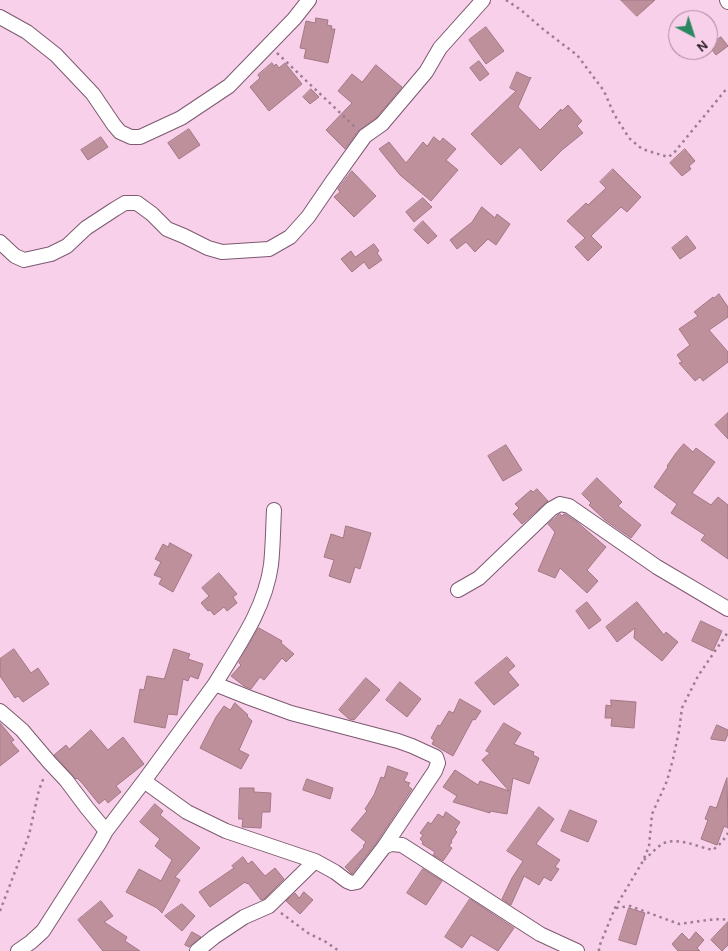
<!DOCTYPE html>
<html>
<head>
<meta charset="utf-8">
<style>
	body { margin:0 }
	#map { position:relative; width:728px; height:951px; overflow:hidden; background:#f9d0e9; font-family:Karla,sans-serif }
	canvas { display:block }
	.north { position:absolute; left:668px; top:10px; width:50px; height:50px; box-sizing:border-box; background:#f9d0e9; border:1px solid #a58699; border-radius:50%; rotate:140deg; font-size:14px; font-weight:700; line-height:20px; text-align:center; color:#271822 }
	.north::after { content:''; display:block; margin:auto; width:18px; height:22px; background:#2b885f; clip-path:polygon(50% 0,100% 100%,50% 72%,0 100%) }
</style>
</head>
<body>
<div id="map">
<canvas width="728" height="951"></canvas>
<div class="north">N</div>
</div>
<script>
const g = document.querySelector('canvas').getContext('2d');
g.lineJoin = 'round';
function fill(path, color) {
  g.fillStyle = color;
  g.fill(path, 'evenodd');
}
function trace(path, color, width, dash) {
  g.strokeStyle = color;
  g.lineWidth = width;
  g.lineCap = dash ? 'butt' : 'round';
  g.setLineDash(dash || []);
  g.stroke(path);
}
const building = new Path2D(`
	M621,0H655L637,16Z
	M316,18L328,20L327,25L332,26L331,29H335L328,63L304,58L306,49L300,48L306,21L315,23Z
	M486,27L504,51L486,64L469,40Z
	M721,37L728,46L716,55L709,46Z
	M479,61L489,74L480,81L470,68Z
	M272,63L274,66L276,64L279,68L285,63L302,84L269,111L250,87L260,78L258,75Z
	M376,65L402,87L376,118L358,131L345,149L326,130L352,103L338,91L352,74L362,82Z
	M517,72L530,78L531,77L518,107L540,130L561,109L562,111L568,105L582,121L577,126L583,133L562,150L541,171L520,147L501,165L471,134L516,91L510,88Z
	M311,89L319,97L310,104L303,97Z
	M189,129L200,145L179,159L168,143Z
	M101,137L108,147L88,160L81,150Z
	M434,137L440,142L443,138L456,149L446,160L458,170L431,201L400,175L379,149L389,142L406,163L423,142L427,146Z
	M685,149L695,161L689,166L691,169L682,176L670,163Z
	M613,169L641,197L627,212L621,207L591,236L602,247L588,261L575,247L585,238L567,221L586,203L588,205L606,188L600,182Z
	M352,171L376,196L354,217L334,197L340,192L338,189Z
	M423,198L432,207L414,222L406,212Z
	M482,207L495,218L497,214L510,224L496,245L488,239L475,252L466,242L457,249L450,240L472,222Z
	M423,221L437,236L428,244L414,230Z
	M687,236L696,248L680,259L672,248Z
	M374,244L379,251L377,253L382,260L369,269L364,262L352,272L341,259L351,251L355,257Z
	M719,294L728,307V317L709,330L728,352V362L703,381L700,377L695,381L679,363L682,362L677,355L690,345L679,329L698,316L694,312L713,297L714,298Z
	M728,413V439L715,425Z
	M684,444L693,452L696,448L715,462L692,493L711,505L718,497L728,505V559L701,540L705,535L671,513L677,504L654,487L668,467L667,466L676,453Z
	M506,445L522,470L503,481L488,456Z
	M597,478L622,502L618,506L641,525L631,538L605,520L589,505L591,503L582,494Z
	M537,489L548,501L522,524L513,514L519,508L515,504L531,490L533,492Z
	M560,514L562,516L564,514H565L577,522L606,547L587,570L598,581L587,593L560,568L555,578L538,571L555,532L548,524Z
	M346,526L371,533L360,569L355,567L350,583L329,576L334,560L324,557L331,534L343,538Z
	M170,543L192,555L173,592L159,584L162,578L154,575L161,562L155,559L163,544L168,547Z
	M219,573L237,594L233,597L237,603L227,611L224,607L214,615L210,610L208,611L201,603L209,596L202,588Z
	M587,602L601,620L589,629L576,611Z
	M637,602L664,635L666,632L678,642L662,661L634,638L635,628L617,642L606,627Z
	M701,621L722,631L713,651L692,641Z
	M259,628L282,641L281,643L294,654L286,662L282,658L264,680L260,677L251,689L244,686L231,676L241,665L239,663Z
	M14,649L31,673L38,668L49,684L23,702L18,696L15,698L0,676V659Z
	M174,649L190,654L188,659L203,664L198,679L190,676L188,681L183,679L177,715L168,714L165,728L134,722L140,689L144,690L147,676L164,679Z
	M507,657L515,666L508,672L519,685L494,705L475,683Z
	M366,678L380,690L354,720L349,719L339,710Z
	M400,682L421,699L407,717L386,700Z
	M460,699L481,711L475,720L473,719L453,756L432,744L434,740L431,738L438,725L440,726L449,711L453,713Z
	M611,700L636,702L634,728L611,726L612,718H605L606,705L611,706Z
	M235,703L248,715L247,716L252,721L239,750L249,755L241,769L200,748L216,717L224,706L230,710Z
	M0,723L14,740L11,742L19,751L0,766Z
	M504,723L521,733L514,744L534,752L533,755L539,758L529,784L513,778L507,814L490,811V813L453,802L457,796L443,787L455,770L478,785L480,781L509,791L482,760L490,753L486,751Z
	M717,725L728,730V734L725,741L711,739Z
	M91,730L108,750L123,737L144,764L116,786L121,792L108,803L105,799L99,804L82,783L77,778L76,779L54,755L66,745L69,749Z
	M388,766L408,773L404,781L410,783L408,786L412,789L377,842L352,874L345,867L364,847L363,846L366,842L351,830L367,811L365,809L374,795L381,777L384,778Z
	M727,778L728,828L724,826L717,845L701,839L708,820L705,819L710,806L716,808Z
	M307,779L333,788L330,799L303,790Z
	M240,788H254V792L271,793L270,812H262L261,828L242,827L243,819H239Z
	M155,804L163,811L160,815L200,848L175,877L180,880L162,913L157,908L126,892L139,869L161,881L172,860L155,846L160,839L140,822Z
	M539,807L554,819L536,844L560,860L555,867L559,869L551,881L544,877L539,885L524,876L511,905L502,899L512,878L523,861L507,851Z
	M570,810L597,821L588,842L561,831Z
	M446,812L460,822L455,830L457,832L451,841L452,842L449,846L452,848L443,861L433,855L435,852L422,844L423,842L420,839L423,835L420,833L428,822L431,824L438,814L443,817Z
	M243,857L248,864L252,861L265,876L275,868L284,879L264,899L261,900L248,883L247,884L245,882L210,907L199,892L234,868L232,866Z
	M423,869L442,881L426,905L407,893Z
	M304,892L313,900L300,914L286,901L295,893L299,898Z
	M470,899L514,928L498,951L471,935L462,948L445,937Z
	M101,901L113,916L104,922L127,937L125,941L140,951H103L78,920Z
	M182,904L195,916L182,931L165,916Z
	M629,908L645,913L636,945L619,940Z
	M728,922V945L722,951L711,940Z
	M192,932L201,937L189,947L185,945Z
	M696,932L704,940L697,948L700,951H678L672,944L682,933L689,940Z`);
fill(building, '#bd909c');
trace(building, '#a37784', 1);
const minor = new Path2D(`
	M727,0L728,2
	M0,17L27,32L56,55L93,94L114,125L120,132L131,137H140L181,118L229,86L294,19L309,0
	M0,242L15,256L24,260L51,254L67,246L86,228L115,209L125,203H137L152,214L167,229L184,236L208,248L222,252L269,249L290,237L308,217L332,182L365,136L382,124L426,72L440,48L483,0
	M458,590L479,578L551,509L560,504L569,506L657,567L728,609
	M215,684C238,646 265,609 271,565C273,547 273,528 274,510
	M0,711L22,730L50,763L66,780L87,808L106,831
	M144,781L187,812L226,831L315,861L335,872L347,881L352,883L357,882L384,847L391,844L402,845L540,934L577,951
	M18,951L31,942L43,931L100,842L106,831L144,781L215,684L250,698L291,713L398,741L412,746L436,757L438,763L435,771L384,847
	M197,951L214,937L244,917L269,906L315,861`);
trace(minor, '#7c5970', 16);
trace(new Path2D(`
	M506,0L521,10L544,30L577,55L604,91L614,114L629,138L642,149L668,157L673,154L728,87
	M277,53L355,127
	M644,860C650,855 656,848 662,844C677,836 697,847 713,850L722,842L728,833
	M616,908L630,906L679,924L708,920L721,919L728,920
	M0,911L29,835L39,790L44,777
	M281,913L308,933L326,942L339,951
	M599,951V947L615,908L643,861L649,846L652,814L667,781L673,759L679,731L682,708L698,676L728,632`), '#9a7d8f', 2.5, [2.5, 4]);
trace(minor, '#fff', 14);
</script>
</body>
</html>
